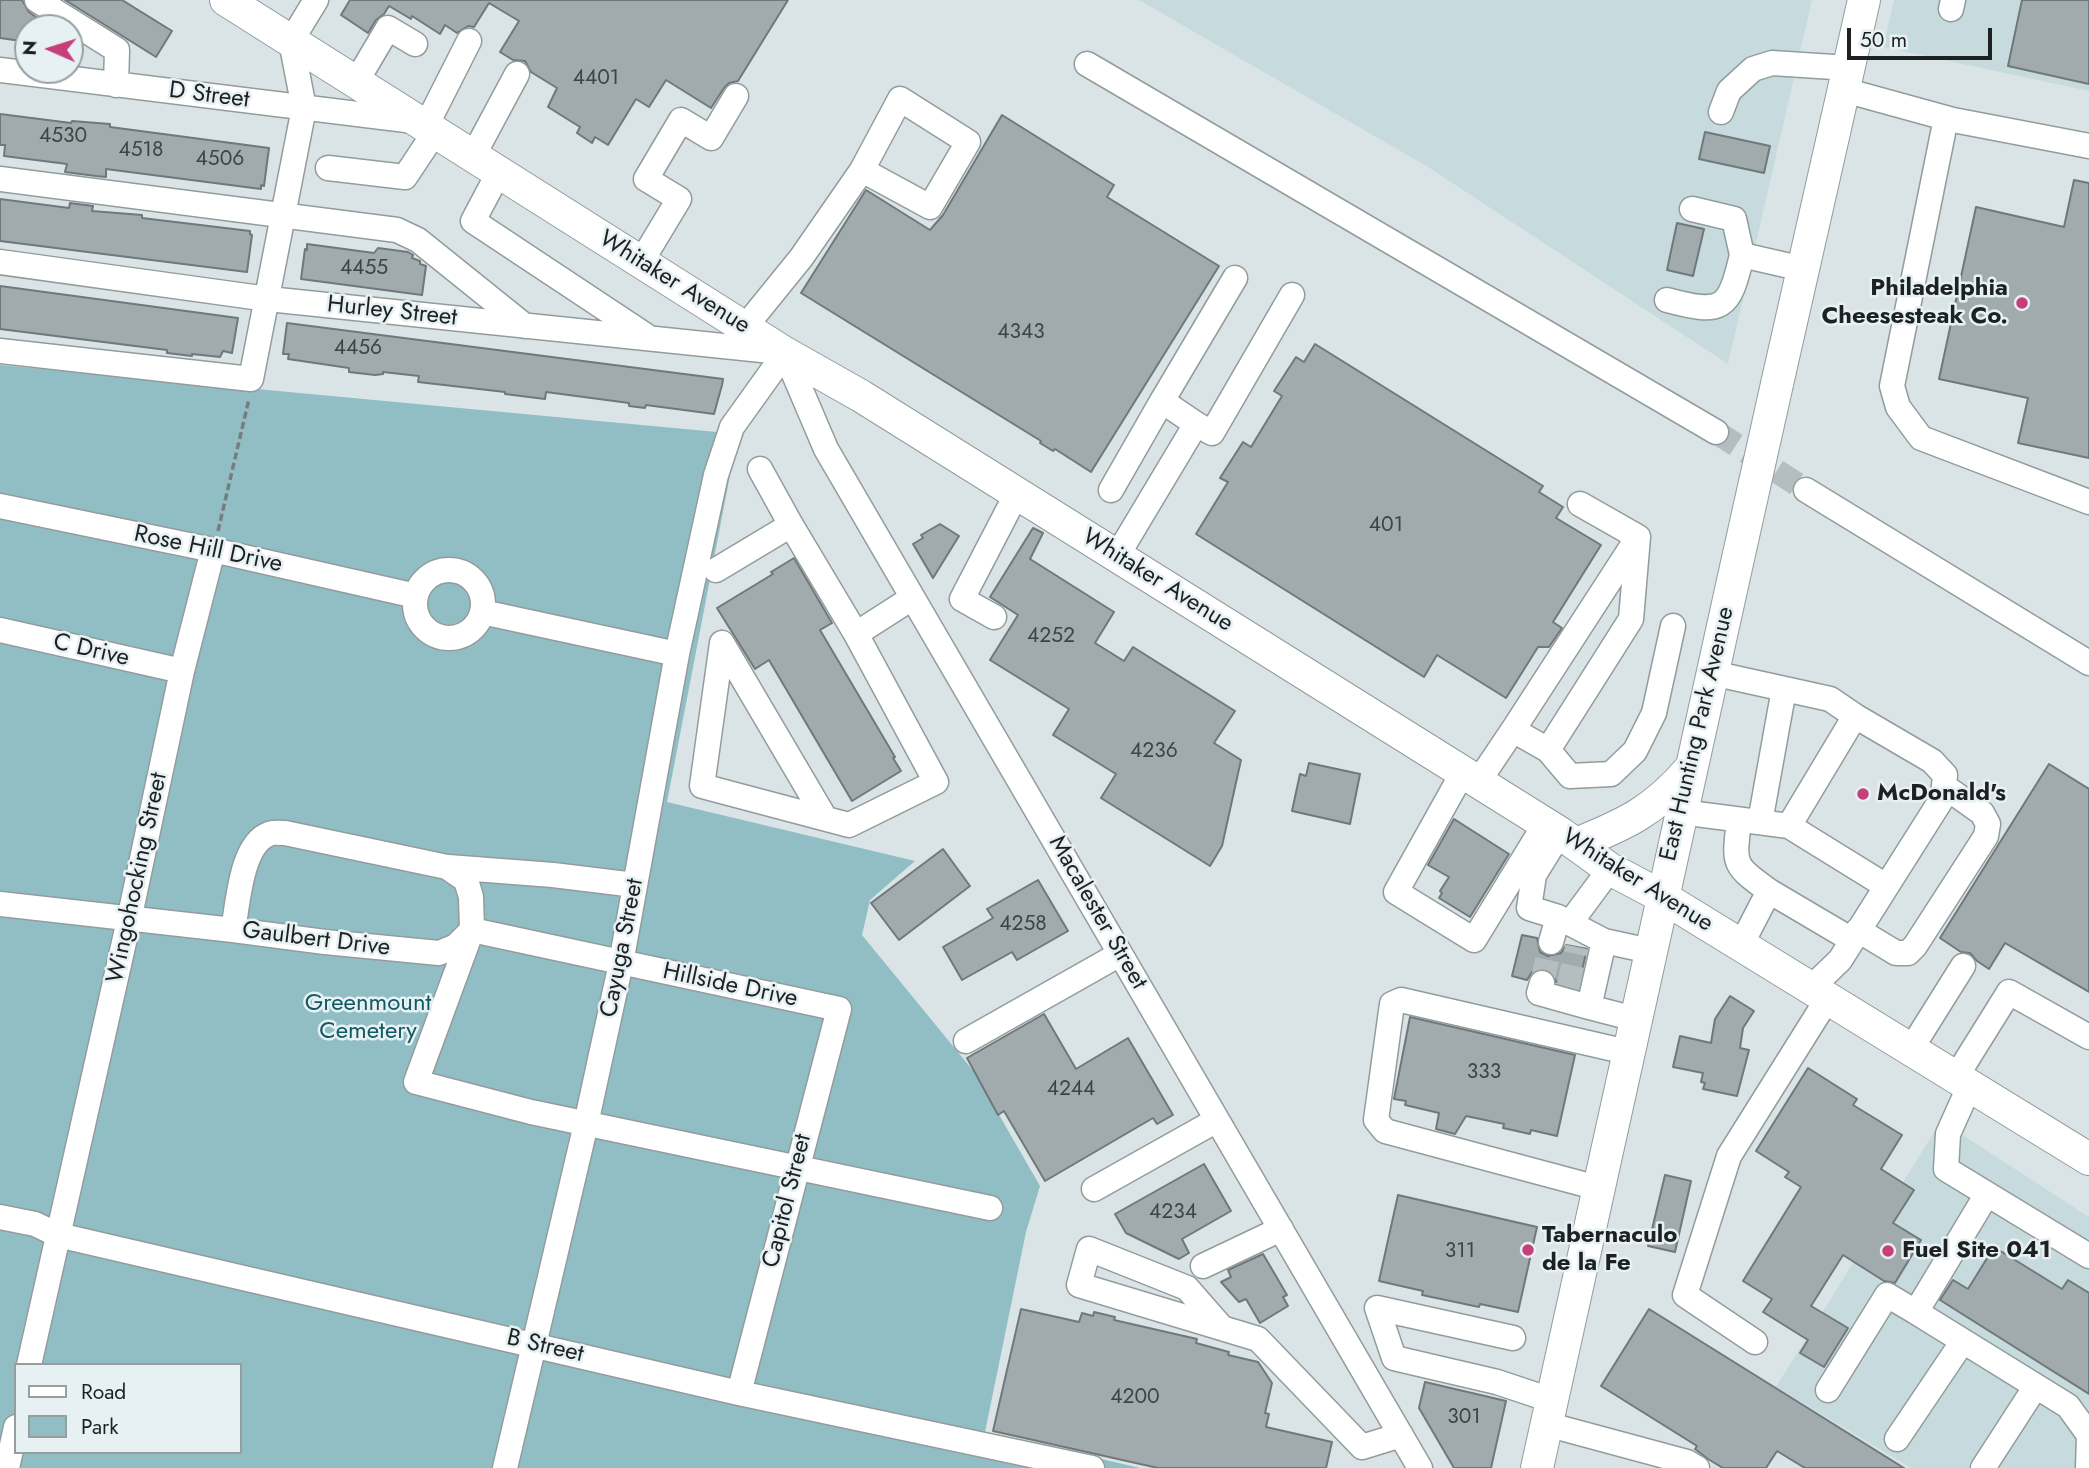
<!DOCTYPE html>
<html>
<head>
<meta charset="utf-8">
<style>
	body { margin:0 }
	#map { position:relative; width:2089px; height:1468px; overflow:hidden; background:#dae4e6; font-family:Jost,sans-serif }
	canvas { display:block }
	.legend { position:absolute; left:14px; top:1363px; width:228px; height:91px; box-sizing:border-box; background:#e7f1f3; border:2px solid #969e9f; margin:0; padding:9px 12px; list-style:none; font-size:21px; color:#1d2121 }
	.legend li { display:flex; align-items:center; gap:14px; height:35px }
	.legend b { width:35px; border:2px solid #969e9f }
	.north { position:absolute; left:14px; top:14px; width:70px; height:70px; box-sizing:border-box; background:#e7f1f3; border:2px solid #969e9f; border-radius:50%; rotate:273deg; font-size:19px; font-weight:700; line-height:28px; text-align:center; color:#1d2121 }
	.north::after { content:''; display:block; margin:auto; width:24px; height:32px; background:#c63e7a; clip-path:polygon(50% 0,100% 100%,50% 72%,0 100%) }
	.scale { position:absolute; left:1847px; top:28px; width:145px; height:32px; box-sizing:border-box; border:4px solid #1d2121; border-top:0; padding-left:9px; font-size:21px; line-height:24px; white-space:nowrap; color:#1d2121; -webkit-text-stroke:5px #e7f1f3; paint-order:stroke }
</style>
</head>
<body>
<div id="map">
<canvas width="2089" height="1468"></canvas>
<ul class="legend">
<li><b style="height:9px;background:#fff"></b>Road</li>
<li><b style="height:19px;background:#91bec5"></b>Park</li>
</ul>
<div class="north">N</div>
<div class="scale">50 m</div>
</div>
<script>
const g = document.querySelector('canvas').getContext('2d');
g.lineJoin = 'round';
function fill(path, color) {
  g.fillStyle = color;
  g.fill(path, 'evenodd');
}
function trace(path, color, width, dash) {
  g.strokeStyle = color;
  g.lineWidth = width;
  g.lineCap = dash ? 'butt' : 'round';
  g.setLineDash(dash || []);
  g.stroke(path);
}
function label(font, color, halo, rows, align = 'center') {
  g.font = font + ' Jost,sans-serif';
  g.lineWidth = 5;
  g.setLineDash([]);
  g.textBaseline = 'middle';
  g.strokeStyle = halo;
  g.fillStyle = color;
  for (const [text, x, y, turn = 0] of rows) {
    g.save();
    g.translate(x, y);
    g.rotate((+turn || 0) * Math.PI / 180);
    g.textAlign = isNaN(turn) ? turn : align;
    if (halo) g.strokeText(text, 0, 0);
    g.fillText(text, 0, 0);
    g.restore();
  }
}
fill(new Path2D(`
	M1139,0H1812L1728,364L1428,167Z
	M1894,0H2089V91L1883,47Z
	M1941,1121L2089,1217V1468H1911L1776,1387Z`), '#c7dbde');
fill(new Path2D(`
	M0,365L738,434L667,802L915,861L870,900L862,935L975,1073L1040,1186L1026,1232L985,1432L1140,1468H0ZM16,1365H240V1452H16Z`), '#91bec5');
const building = new Path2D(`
	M0,0H22L29,12L51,28H28L21,41L0,38Z
	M65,0H122L172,31L156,57Z
	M350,0H788L738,81L729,83L724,88L711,108L666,80L649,107L636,99L608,145L595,137L592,143L577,133L580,127L548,107L557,88L531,72L525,61L513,60L500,52L519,21L489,3L474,27L468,26L457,33L445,25L440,34L412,16L411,19L389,6L384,14L376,20L368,33L341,15Z
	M2022,0H2089V84L2008,66Z
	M0,114L71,123L72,121L110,124V127L269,148L264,186L261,185V189L106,169V177L96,176L65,172L67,164L4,156L5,145H0Z
	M1002,115L1114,185L1107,197L1219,266L1091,472L1055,449L1053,451L1040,443L1041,441L801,293L866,190L930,230L943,215Z
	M1705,132L1770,146L1764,173L1699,159Z
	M2074,180L2089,183V458L2018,443L2028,398L1939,379L1976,207L2064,227Z
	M0,199L69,208L70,203L93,206L92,211L142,215V218L250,231V234L252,235L247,272L0,241Z
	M1677,223L1704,229L1693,276L1667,270Z
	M307,244L374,253L378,248L408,252L413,255L412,258L420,261V264L426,266L422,295L301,279L305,249L307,250Z
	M0,286L238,318L232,353L223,351L220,357L192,354V356L167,353V350L0,329Z
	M287,323L723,379L722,385L714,414L646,405L645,408L629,406V403L546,392L545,399L505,394V392L418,382L419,376L383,372V374L375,375L349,372V368L288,359L289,354H283Z
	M1315,344L1543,486L1539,492L1563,507L1556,518L1601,545L1553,622L1562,628L1549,647H1538L1506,698L1437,655L1424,677L1196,534L1228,482L1220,478L1243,442L1251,447L1282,396L1274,391L1296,357L1304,362Z
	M940,524L959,536L933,578L913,544L923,538L921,535Z
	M1033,528L1043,533L1030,559L1114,612L1095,643L1124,661L1133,647L1235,711L1214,743L1241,760L1222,846L1210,866L1101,798L1116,774L1053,735L1069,709L990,660L1018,615L990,597Z
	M794,558L832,623L820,630L895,757L893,758L901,771L852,801L769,660L755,669L717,608L773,574L771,572Z
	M1309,763L1360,774L1350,824L1292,811L1300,774L1306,776Z
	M2049,764L2089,789V992L2005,943L1989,969L1977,961L1970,953L1961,952L1940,938Z
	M1454,819L1509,854L1470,917L1439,898L1442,893L1440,891L1449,877L1428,865Z
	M943,849L970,886L899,940L871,903Z
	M1038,880L1068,931L1017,960L1012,952L962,980L943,947L993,918L987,909Z
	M1522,935L1537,938L1540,952L1548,956L1561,953L1566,945L1587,949L1578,988L1556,982L1553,973L1546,969L1532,972L1527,980L1512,976Z
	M1730,996L1754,1011L1743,1028L1740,1048L1749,1050L1737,1096L1703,1089L1705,1083L1701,1082L1703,1073L1673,1067L1680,1036L1711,1043L1715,1019Z
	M1044,1014L1076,1069L1128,1038L1173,1115L1157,1124L1153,1118L1045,1181L1004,1111L998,1115L967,1058Z
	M1410,1017L1575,1055L1557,1136L1531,1130L1530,1134L1503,1128L1504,1124L1466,1116L1455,1134L1436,1129L1439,1113L1405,1105L1406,1101L1394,1099Z
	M1808,1068L1857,1099L1853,1105L1902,1135L1881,1169L1914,1190L1893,1223L1921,1240L1895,1283L1884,1281L1843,1255L1811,1306L1848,1328L1824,1367L1800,1353L1808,1340L1763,1312L1772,1299L1743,1281L1801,1187L1785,1177L1789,1172L1756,1151Z
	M1204,1164L1231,1211L1182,1239L1189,1253L1179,1259L1126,1233L1115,1214Z
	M1665,1175L1691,1181L1675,1252L1648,1246Z
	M1398,1195L1537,1227L1518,1312L1480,1304L1479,1307L1422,1295L1423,1291L1379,1281Z
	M1994,1247L2062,1289L2068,1280L2089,1293V1394L1940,1300L1953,1280L1968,1289Z
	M1263,1254L1287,1295L1283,1297L1288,1306L1260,1323L1246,1299L1239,1302L1221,1282L1231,1277L1228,1270Z
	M1021,1309L1079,1322L1082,1313L1093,1316L1094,1312L1115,1317L1114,1320L1197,1339L1196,1343L1229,1352L1228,1355L1258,1362L1272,1383L1265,1413L1269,1414L1266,1427L1332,1442L1326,1468H1158L993,1431Z
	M1649,1309L1904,1468H1805L1777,1451L1766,1468H1723L1708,1459L1695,1449L1697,1446L1601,1386Z
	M1425,1382L1506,1401L1491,1468H1454L1419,1408Z`);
fill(building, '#a1abad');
trace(building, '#6f787a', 2);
trace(new Path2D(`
	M1716,432L1806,490
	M1542,983L1551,942
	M1568,989L1577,947`), '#b4bdbf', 24, [24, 12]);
const minor = new Path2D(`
	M37,0L117,50L116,85
	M1951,9L1953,0
	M1087,64L1716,432
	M0,70L414,121
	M356,82L388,28L415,44
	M1844,90L1953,120L2089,146
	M1721,112L1729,91L1753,69L1772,63L1849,68
	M1946,118L1892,386L1898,407L1921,438L2089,502
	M426,126L469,41
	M473,156L517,74
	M328,168L405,177L435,132
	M499,172L473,221L648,337
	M0,179L397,230L418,240L525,326
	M1692,209L1734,219L1742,255L1803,269
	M0,262L268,299L781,352
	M641,262L679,199L646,179L681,120L711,138L736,96
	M1667,300C1723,315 1729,310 1742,255
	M745,327L801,258L862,170L930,207L968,142L900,99L862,170
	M0,351L251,379L304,108L291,41L316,0
	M785,353L826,449L1420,1468
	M1196,424L1212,433L1292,295
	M760,469L791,525
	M1111,490L1162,401
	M1806,490L2089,663
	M1580,504L1638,537L1631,619L1548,750L1513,730L1638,537
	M0,506L213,550L416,596
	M1117,556L1196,424L1162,401L1235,278
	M716,570L791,525L856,634
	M415 604a34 34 0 1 1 68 0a34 34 0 1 1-68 0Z
	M482,612L677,654
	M994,617L962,599L1017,493
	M0,630L182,671
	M722,643L702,786L849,825L936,782L856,634L912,598
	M722,643L825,818
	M1712,673L1830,699L1855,716
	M1548,750L1570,776L1611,774L1635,751L1654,713L1673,626
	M1463,772L1396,892L1474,940L1545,824
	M1478,782L1513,730
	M1681,812L1789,826L1886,886
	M1739,820C1734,865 1732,864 1769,891L1741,945
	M1760,822L1784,689
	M1789,826L1855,716L1932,761L1945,775L1943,797L1840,960L1811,988
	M1560,833L1534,875L1529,908L1558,917L1604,941
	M448,867L553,875L635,885
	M1769,891L1852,940
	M0,904L233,930L325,942L439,953L456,946L472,930L839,1009L739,1393
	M1570,923L1610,869
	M233,930C238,904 241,844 269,834C273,832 281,833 285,833L447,867L466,880L471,897L472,930L416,1082L531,1112L990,1208
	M1858,930L1896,953H1908L1915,946L1986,836L1988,824L1982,813L1944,786
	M1551,942L1558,917
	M1542,983L1539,993L1589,1007
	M1635,1019L1589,1007L1604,941L1650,951
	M966,1041L1120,954
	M1911,1049L1963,966
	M1956,1077L2009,992L2089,1037
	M1970,1085L1948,1134L1946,1169L2089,1256
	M1598,1188L1385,1131L1376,1120L1392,1004L1401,1000L1627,1052
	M1094,1189L1217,1120
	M1987,1194L1916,1312L2068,1406L2089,1435
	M0,1217L35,1224L58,1235L739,1393L1092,1468
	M1203,1266L1281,1229
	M1222,1328L1187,1288L1089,1249L1079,1285L1258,1339L1362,1447L1401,1435
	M1513,1338L1377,1308L1394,1358L1497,1382L1551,1400
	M1755,1342L1685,1295L1729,1156L1828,998
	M29,1365L129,920L182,671L213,550
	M1828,1390L1887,1295L1916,1312
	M1546,1424L1687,1462L1697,1468
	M1897,1439L1963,1341
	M7,1468L16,1427
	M505,1468L586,1124L621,963L677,654L716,475L732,427L785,353
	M1983,1468L2036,1386
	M2088,1468L2089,1436`);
const major = new Path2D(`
	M226,0L785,353L861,396L1560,833L1610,869L1661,896L2089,1159
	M1777,384L1864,0
	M1576,844C1626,824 1654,811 1690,769
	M1537,1468L1739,554`);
trace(minor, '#929c9d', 27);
trace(major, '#929c9d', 34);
trace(new Path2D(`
	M218,531L249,399`), '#777d7e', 3.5, [7, 3.5]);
trace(minor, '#fff', 24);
trace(major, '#fff', 32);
const majorBridge = new Path2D(`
	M1739,554L1777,384`);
trace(majorBridge, '#929c9d', 34, []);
trace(majorBridge, '#fff', 32);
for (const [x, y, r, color] of [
	[2022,303,7,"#c63e7a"],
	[1863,794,7,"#c63e7a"],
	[1528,1250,7,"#c63e7a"],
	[1888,1251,7,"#c63e7a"]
]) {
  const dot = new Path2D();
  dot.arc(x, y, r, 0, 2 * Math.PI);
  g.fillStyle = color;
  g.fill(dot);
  trace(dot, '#e7f1f3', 2.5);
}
label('21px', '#3e4444', null, [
	["4401",596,79],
	["4530",63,137],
	["4518",141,151],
	["4506",220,160],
	["4455",364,269],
	["4343",1021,333],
	["4456",358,349],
	["401",1386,526],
	["4252",1051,637],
	["4236",1154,752],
	["4258",1023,925],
	["333",1484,1073],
	["4244",1071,1090],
	["4234",1173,1213],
	["311",1460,1252],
	["4200",1135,1398],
	["301",1464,1418]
]);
label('24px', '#1d2121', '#e7f1f3', [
	["D Street",209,96,7],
	["Whitaker Avenue",674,283,32],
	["Hurley Street",392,312,6],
	["Rose Hill Drive",208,550,12],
	["Whitaker Avenue",1157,581,32],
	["C Drive",91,651,13],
	["East Hunting Park Avenue",1698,734,-77],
	["Wingohocking Street",138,878,-78],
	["Whitaker Avenue",1637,881,32],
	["Macalester Street",1097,913,60],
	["Gaulbert Drive",316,940,7],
	["Cayuga Street",623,948,-79],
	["Hillside Drive",730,986,12],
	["Capitol Street",788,1201,-76],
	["B Street",545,1347,13]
]);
label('bold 24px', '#1d2121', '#e7f1f3', [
	["Philadelphia",2008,289,"right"],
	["Cheesesteak Co.",2008,317,"right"],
	["McDonald's",1877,794],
	["Tabernaculo",1542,1236],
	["de la Fe",1542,1264],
	["Fuel Site 041",1902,1251]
], 'left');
label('24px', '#115a63', '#e7f1f3', [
	["Greenmount",368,1004],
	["Cemetery",368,1032]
]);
</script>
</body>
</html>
